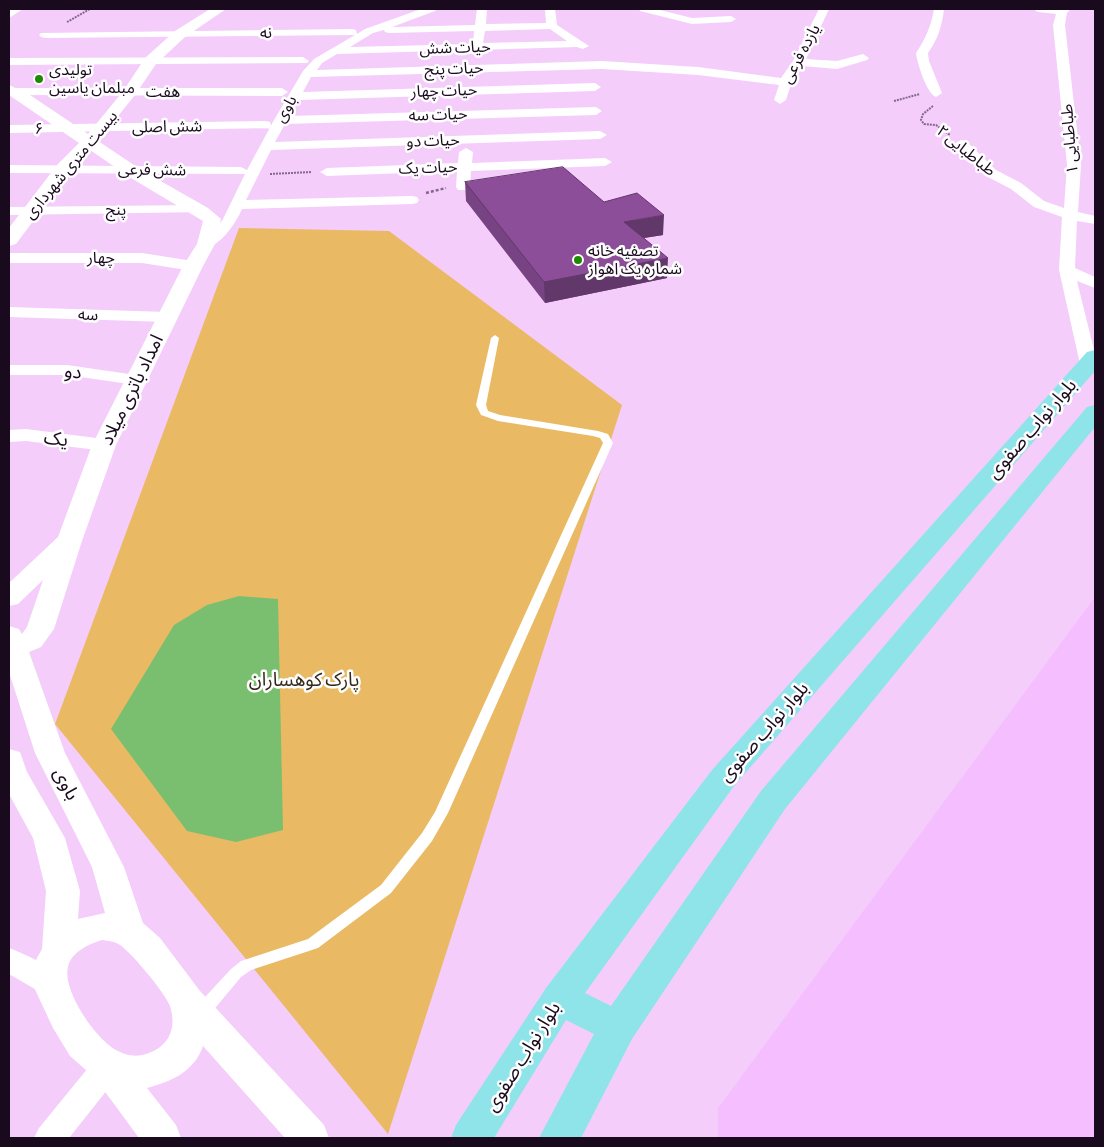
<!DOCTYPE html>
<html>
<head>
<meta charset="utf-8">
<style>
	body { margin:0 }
	#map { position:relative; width:1104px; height:1147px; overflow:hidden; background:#f4cdfb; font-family:"Alegreya Sans",sans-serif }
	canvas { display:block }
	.frame { position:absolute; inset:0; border:10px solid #1a0a1e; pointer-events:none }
</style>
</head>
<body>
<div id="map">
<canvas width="1104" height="1147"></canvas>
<div class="frame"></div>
</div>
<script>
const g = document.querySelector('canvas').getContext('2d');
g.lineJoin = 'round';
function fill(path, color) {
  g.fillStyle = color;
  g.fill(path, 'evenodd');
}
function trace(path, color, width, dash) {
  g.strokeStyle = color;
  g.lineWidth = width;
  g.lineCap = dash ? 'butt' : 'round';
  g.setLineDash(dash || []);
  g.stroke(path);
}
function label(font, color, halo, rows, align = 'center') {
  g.font = font + ' "Alegreya Sans","Noto Sans Arabic",sans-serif';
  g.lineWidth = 5;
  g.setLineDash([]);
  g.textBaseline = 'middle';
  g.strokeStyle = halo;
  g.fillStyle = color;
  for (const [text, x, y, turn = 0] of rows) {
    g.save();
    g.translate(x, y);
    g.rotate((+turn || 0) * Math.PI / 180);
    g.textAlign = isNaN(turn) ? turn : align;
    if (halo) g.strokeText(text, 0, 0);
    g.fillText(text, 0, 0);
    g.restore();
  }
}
fill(new Path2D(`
	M1095,597V1138H718V1108Z`), '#f5bfff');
fill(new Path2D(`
	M239,228L389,231L622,405L388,1134L55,724Z`), '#e9ba63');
fill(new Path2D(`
	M239,596L278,599L283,830L236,842L187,831L111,729L174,625L207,605Z`), '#7abf6f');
trace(new Path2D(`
	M67,22L90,9
	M894,101L920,94
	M933,106L923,114L921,120L924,124L936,125L950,135
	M270,174L312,172`), '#84698a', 2, [2, 1]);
trace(new Path2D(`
	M426,193L446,188`), '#84698a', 2.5, [3, 2]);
fill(new Path2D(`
	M495,335L499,338L486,405L488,411L500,415L598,431L608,434L613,443L448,813L432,841L391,893L318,948L251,970L241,977L206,1019L200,1021L194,1019L192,1014L194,1009L231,969L241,961L308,939L381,885L422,833L435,812L603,443L600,438L593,436L498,421L481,415L476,405L491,338Z`), '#fff');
fill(new Path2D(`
	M11,9H23L9,18V10Z
	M421,9H436L435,11L392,27L475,25L477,9H487L486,24L546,23L545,9H555L557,25L589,46L583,49L577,47L337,54L322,63L317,70L602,61L698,67L781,78L793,61L819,9H829L806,59L837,61L863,54L869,58L867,60L837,69L802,66L793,78L786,100L780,104L774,100L779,85L698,75L602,69L311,77L303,92L595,83L601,87L595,91L299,100L290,116L596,107L602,111L596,115L285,124L275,142L600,131L607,135L600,139L271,150L246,200L412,196L417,197L419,200L417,203L412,204L242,209C236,223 218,251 201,247L198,244L222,221L245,174L9,173V165L241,167L247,170L274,120L303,71L314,59L355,35L45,38L41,37L39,35L41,33L352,29L356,30L357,34L365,29ZM550,29L567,41L483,43L485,31ZM384,30L385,32L389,33L474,31L473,44L350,47L373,33Z
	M639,9H656L692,18L731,16L736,19L731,22L692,24L640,11Z
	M934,9H944C942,26 938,39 928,53L929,61L942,93L936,97C927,94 917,63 916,53C926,38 931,26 934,9Z
	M1033,9H1071L1067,13L1065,25L1081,165L1078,212L1095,216V224L1077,221L1075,268L1095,277V288L1077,281L1095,354V368L1089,369L1083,368L1080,364L1059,270L1062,217L1034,207L1011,189L986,176L954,144L961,140L966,141L996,170L1021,183L1044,201L1064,208L1067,165L1053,25L1056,14L1038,12Z
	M303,57L309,61L307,63L9,65V58Z
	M14,88H282L288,92L282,96L10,95V89Z
	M265,121L270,122L271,125L270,128L9,133V125Z
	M466,148L473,152L472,163L605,158L612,162L605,166L471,171L470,187L468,190H458L456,187L457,171L327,176L320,172L327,168L458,163L459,152Z
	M199,205L204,206L206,209L204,212L9,215V207Z
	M9,253H142L193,261L199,263L201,266L199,269L193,271L142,263H9Z
	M9,307L167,312L173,313L175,317L173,321L167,322L9,317Z
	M9,365H67L136,375L142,376L145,380L142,384L136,385L67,375H9Z
	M26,429L104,439L111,441L113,445L111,449L104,451L26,441L9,442V430Z
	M9,948C25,954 57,968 64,983L60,992L50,995L40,992L9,974Z
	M108,1053L119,1057L123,1066L119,1075L69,1138H34L39,1128L97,1057Z`), '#fff');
fill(new Path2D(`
	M210,9H226L185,37L156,64L135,95L98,141L143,171L208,208L221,219L215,244L203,266L116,445L82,541L54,629L41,647L29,652L65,753L124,867L143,923L160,938L200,991L324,1125L329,1138H285L203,1046C194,1072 172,1081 147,1088L176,1125L181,1138H139L95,1078L70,1056L53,1028L32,983V967L42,949L46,891L33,838L9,794V749L20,752L27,772L65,838L80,891L78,919L105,913L92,867L35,753L9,672V626L19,629L22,634L27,627L43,580L18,604L9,606V583L58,537L92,445L183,266L197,244L203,221L131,178L90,150L69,173L16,244L9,246V228L57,165L79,143L9,95V85L30,95L88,134L124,90L145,58L175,31ZM102,940C108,941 115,941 120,945C132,953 165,993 170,1006C175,1022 173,1037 160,1047C148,1056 132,1059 118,1051C97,1041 62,991 68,967C71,952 89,944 102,940Z`), '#fff');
fill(new Path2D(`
	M1095,350V371L734,786L585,993L611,1006L761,791L1087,407L1095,405V427L785,809L632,1039L581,1138H539L594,1034L566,1020L494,1138H451L456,1125L546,988L712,770L1087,352Z`), '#8ee4e9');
fill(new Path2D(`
	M465,182L604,202L663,235L644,238L667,278L545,303L466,201Z`), '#784383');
fill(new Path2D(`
	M664,215L663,235L624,241V222Z
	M668,258L667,278L545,303L544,282Z`), '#62376a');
const building = new Path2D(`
	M563,167L604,202L637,193L664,215L624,222L668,258L544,282L465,182Z`);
fill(building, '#8c4e98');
trace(building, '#62376a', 1);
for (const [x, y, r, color] of [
	[39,79,5,"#1f8901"],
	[578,260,5,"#1f8901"]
]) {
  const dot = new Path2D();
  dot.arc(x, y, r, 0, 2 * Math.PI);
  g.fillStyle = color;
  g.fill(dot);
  trace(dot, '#fefefe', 2);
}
label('16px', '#1a0a1e', '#fefefe', [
	["نه",266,33,-1],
	["حیات شش",455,48,-2],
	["یازده فرعی",801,54,-62],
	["حیات پنج",454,69,-2],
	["حیات چهار",444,91,-2],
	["هفت",163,92],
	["باوی",286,109,-60],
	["حیات سه",438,115,-2],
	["شش اصلی",167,127,-1],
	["۶",39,129,-1],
	["طباطبایی ۱",1070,139,-95],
	["حیات دو",433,141,-2],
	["طباطبایی ۲",966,151,39],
	["بیست متری شهرداری",71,165,-50],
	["حیات یک",428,168,-2],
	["شش فرعی",152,170,1],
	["پنج",116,210],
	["چهار",101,258],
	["سه",88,315,2]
]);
label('16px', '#1a0a1e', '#fefefe', [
	["تولیدی",49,70],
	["مبلمان یاسین",49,88],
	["تصفیه خانه",588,251],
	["شماره یک اهواز",588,269]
], 'left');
label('19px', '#1a0a1e', '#fefefe', [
	["دو",73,372,6],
	["امداد باتری میلاد",132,390,-64],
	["بلوار نواب صفوی",1032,429,-49],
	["یک",56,439,7],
	["بلوار نواب صفوی",764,732,-49],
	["باوی",66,784,63],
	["بلوار نواب صفوی",523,1057,-58]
]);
label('19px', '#342a19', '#fefefe', [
	["پارک کوهساران",304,680]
]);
</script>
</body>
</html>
